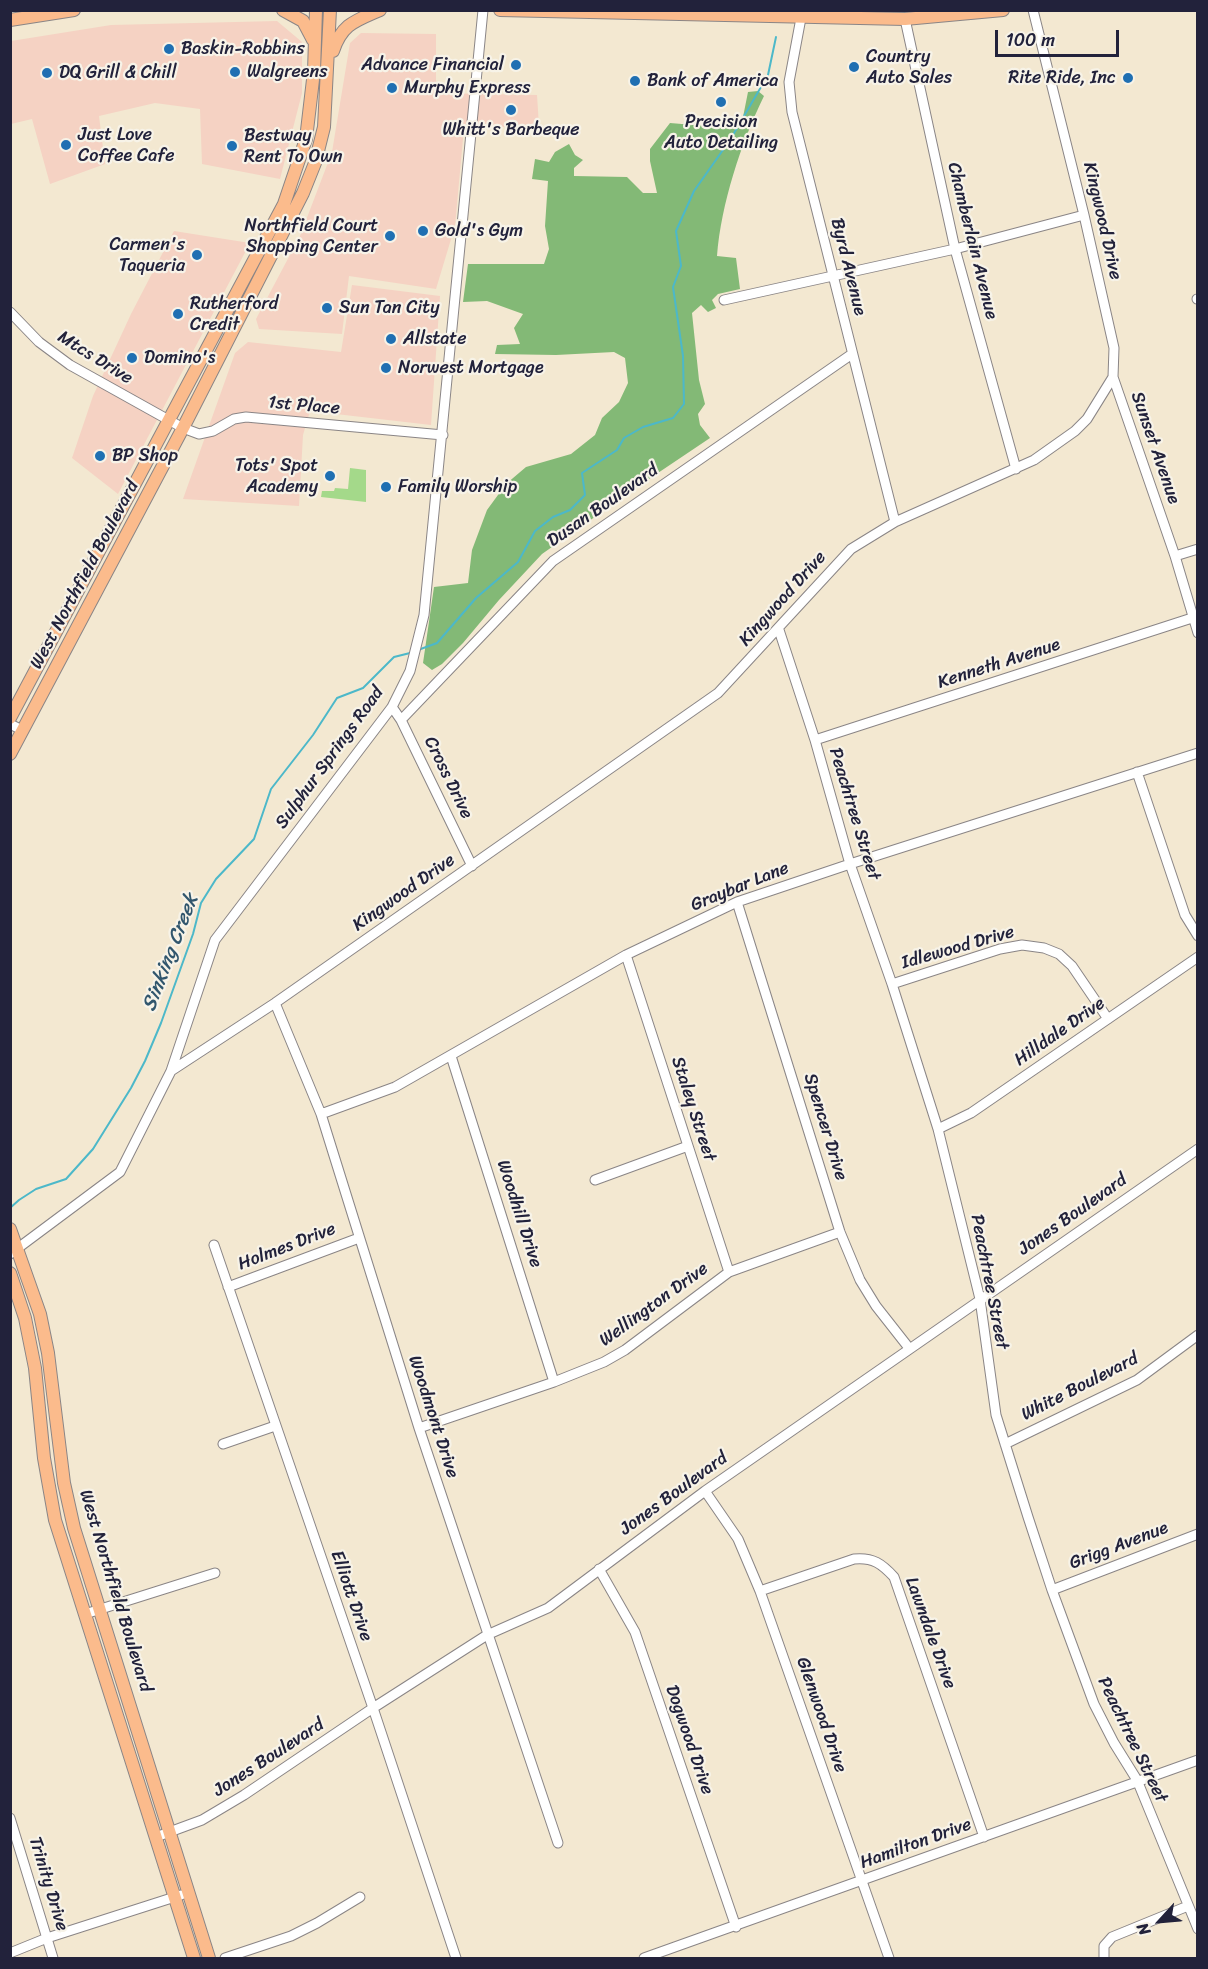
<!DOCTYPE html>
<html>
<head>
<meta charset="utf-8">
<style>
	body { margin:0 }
	#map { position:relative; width:1208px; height:1969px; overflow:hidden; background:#f3e8d1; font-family:Sriracha,sans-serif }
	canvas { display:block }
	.frame { position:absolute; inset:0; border:12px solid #22223b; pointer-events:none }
	.north { position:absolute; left:1130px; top:1891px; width:60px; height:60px; -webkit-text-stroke:4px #f7f3e8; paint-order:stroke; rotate:244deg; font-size:16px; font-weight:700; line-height:24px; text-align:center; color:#22223b }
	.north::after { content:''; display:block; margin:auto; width:21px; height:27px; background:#22223b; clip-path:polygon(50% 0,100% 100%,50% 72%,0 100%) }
	.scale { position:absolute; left:995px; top:30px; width:124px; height:27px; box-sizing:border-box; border:3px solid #22223b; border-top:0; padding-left:8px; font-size:18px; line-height:21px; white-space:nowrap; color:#22223b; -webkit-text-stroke:4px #f7f3e8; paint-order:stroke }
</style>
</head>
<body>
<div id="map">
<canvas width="1208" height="1969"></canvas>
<div class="frame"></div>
<div class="north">N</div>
<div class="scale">100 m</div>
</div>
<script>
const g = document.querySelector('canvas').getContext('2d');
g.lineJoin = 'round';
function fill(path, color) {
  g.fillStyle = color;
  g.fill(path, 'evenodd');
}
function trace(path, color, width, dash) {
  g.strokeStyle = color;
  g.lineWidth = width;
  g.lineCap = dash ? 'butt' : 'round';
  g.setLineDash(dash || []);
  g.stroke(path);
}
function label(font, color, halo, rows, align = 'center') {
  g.font = font + ' Sriracha,sans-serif';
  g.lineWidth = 4.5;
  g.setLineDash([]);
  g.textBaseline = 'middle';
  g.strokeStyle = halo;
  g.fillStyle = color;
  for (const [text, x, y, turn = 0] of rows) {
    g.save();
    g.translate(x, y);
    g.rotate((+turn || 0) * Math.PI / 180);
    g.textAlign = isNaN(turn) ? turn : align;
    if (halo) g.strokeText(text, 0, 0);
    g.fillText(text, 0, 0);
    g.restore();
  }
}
fill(new Path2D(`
	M277,21L302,42V93L280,179L202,164L200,109L155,103L99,116L105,164L50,184L32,119L11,124V41L111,25Z
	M361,33L436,34V93L537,95L539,126L464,128L455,226L436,289L349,276L342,334L259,329L256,319L300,236L332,152L350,43Z
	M174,231L250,243L118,494L72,458L93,396L131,314Z
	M352,285L440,296L431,425L310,411L303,435L299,506L183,499L235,353L248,342L341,352Z`), '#f5d2c3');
fill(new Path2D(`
	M350,468L366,470V502L321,497L322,491H334L335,488L348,489Z`), '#a4d98a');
fill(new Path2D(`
	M758,91L764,96C741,143 721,204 717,256L736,258L740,289L718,294L712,300L716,308L708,312L701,305L692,313L699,380L705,404L698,414L700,425L710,438L646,481L542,554L499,600L463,643L442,664L432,670L423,663L434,587L468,583L472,550L487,510L506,484L526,467L571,454L595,435L602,418L619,402L628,383L625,358L614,352L556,355L495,354L497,345L520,344L514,328L523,314L487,301L463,302L468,264H544L549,249L545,226L548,181L532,179L535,159L549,162L555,152L569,144L575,155L583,160L574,168V176L627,177L643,193H657L650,161V149L670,123L730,128L737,120L743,117L748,92Z`), '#83b976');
trace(new Path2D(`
	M418,650L437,643L476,598L518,562L535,531L553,517L570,510L585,495L582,473L617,450L624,438L643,427L673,418L684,404L683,356L673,287L681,266L676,231L694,191L730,140L768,75L776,37
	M10,1208L19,1200L36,1189L66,1179L93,1149L131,1088L145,1061L161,1023L193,934L201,903L216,879L254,839L271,789L313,735L337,698L363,688L394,657L410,653`), '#4cb8c9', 2);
const minor = new Path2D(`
	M801,18L789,82L792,112L895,522
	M905,19L955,249L1016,469
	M1197,299H1198
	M724,300L955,249L1084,215
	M10,312L39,342L70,365L183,428L199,434L213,431L234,419L246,417L443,435
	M1113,377L1175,556L1198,633
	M1175,556L1198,549
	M779,630L815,740L850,864L892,984L938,1129L980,1299L996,1415L1028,1517L1052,1590L1094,1704L1114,1743L1137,1780L1198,1929
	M392,707L401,720L472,866
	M401,720L553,561L852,354
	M10,724L22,730
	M815,740L1192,618
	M1137,772L1185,915L1198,936
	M737,902L840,1232L860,1280L876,1306L909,1348
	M626,955L729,1272
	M892,984L1000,949L1022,945L1044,948L1059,954L1072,966L1108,1019
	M275,1003L321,1114L419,1428L558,1843
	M451,1056L554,1382
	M171,1071L275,1003L718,693L851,549L895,522L1034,460L1075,431L1087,419L1113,377L1114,348L1084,215L1033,10
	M321,1114L395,1087L626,955L737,902L850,864L1198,753
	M938,1129L971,1113L1198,957
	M595,1180L688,1146
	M214,1245L373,1708L456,1958
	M10,1254L120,1172L171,1071L215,940L392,707L410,671L424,615L483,10
	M228,1287L359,1238
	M419,1428L554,1382L604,1362L625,1350L729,1272L840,1232
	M223,1444L275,1426
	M1005,1444L1137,1380L1198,1335
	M705,1491L738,1539L760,1591L889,1958
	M599,1569L635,1632L736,1927
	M1052,1590L1198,1534
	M760,1591L854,1559C873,1557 882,1564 894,1577L984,1837
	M85,1614L215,1573
	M10,1818L53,1958
	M156,1837L202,1820L244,1795L373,1708L487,1635L548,1608L705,1491L1198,1149
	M10,1953L47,1938L181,1895
	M225,1958L291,1936L317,1923L360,1897
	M644,1958L1198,1760
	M1104,1958V1946L1112,1937L1188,1906`);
const major = new Path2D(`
	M283,10L303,21L313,40
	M500,10L905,19L1003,10
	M10,20L74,10
	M333,51C342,24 355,21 380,10
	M10,718L284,204L306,139L314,71L316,10
	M10,754L183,428L303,193L315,163L324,127L330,10
	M10,1229L40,1314L48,1353L64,1483L74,1528L209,1958
	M10,1273L25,1318L35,1368L44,1458L55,1520L194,1958`);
trace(minor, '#8a8586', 11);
trace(major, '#8a8586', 14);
trace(minor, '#fff', 9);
trace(major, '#fbbb8c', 12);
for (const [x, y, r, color] of [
	[169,49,6,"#1f6fb2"],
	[516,65,6,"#1f6fb2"],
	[854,67,6,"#1f6fb2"],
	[235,72,6,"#1f6fb2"],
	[47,73,6,"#1f6fb2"],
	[1128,78,6,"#1f6fb2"],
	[635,81,6,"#1f6fb2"],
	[392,88,6,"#1f6fb2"],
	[721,102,6,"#1f6fb2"],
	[511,110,6,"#1f6fb2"],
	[66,145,6,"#1f6fb2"],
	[232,146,6,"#1f6fb2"],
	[423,231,6,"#1f6fb2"],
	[390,236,6,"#1f6fb2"],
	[197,255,6,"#1f6fb2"],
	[327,308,6,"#1f6fb2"],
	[178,314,6,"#1f6fb2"],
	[391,339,6,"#1f6fb2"],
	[132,358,6,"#1f6fb2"],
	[386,368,6,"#1f6fb2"],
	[100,456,6,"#1f6fb2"],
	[330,476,6,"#1f6fb2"],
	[386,487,6,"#1f6fb2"]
]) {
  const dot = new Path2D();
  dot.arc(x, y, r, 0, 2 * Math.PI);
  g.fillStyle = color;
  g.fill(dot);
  trace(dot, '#f7f3e8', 2);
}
label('18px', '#22223b', '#f7f3e8', [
	["Baskin-Robbins",181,49],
	["Country",866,57],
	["Auto Sales",866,78],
	["Advance Financial",504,65,"right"],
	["Walgreens",247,72],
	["DQ Grill & Chill",59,73],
	["Rite Ride, Inc",1116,78,"right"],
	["Bank of America",647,81],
	["Murphy Express",404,88],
	["Precision",721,122,"center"],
	["Auto Detailing",721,143,"center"],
	["Whitt's Barbeque",511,130,"center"],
	["Just Love",78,135],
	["Coffee Cafe",78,156],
	["Bestway",244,136],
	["Rent To Own",244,157],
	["Northfield Court",378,226,"right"],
	["Shopping Center",378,247,"right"],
	["Gold's Gym",435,231],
	["Carmen's",185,245,"right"],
	["Taqueria",185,266,"right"],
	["Rutherford",190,304],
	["Credit",190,325],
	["Sun Tan City",339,308],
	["Allstate",403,339],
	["Domino's",144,358],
	["Norwest Mortgage",398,368],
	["BP Shop",112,456],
	["Tots' Spot",318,466,"right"],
	["Academy",318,487,"right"],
	["Family Worship",398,487]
], 'left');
label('18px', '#22223b', '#f7f3e8', [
	["Kingwood Drive",1102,221,77],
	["Chamberlain Avenue",972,241,76],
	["Byrd Avenue",848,267,76],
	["Mtcs Drive",95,358,32],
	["1st Place",304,406,5],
	["Sunset Avenue",1155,448,71],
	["Dusan Boulevard",603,506,-35],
	["West Northfield Boulevard",85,575,-62],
	["Kingwood Drive",783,599,-48],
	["Kenneth Avenue",999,664,-18],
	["Sulphur Springs Road",330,758,-54],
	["Cross Drive",448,778,64],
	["Peachtree Street",854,814,73],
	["Graybar Lane",740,887,-22],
	["Kingwood Drive",404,893,-35],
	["Idlewood Drive",958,948,-16],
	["Hilldale Drive",1060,1032,-35],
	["Staley Street",693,1109,72],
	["Spencer Drive",825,1127,73],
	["Woodhill Drive",519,1214,72],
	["Jones Boulevard",1073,1215,-35],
	["Holmes Drive",287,1247,-21],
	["Peachtree Street",989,1282,79],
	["Wellington Drive",654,1305,-36],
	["White Boulevard",1080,1387,-27],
	["Woodmont Drive",433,1417,72],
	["Jones Boulevard",674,1494,-36],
	["Grigg Avenue",1119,1546,-21],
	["West Northfield Boulevard",115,1591,73],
	["Elliott Drive",351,1596,71],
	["Lawndale Drive",930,1633,70],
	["Glenwood Drive",821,1715,71],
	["Dogwood Drive",689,1740,71],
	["Peachtree Street",1132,1740,64],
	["Jones Boulevard",269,1758,-33],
	["Hamilton Drive",916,1844,-20],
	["Trinity Drive",48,1884,73]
]);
label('italic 20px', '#31566d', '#f7f3e8', [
	["Sinking Creek",171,953,-69]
]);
</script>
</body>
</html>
